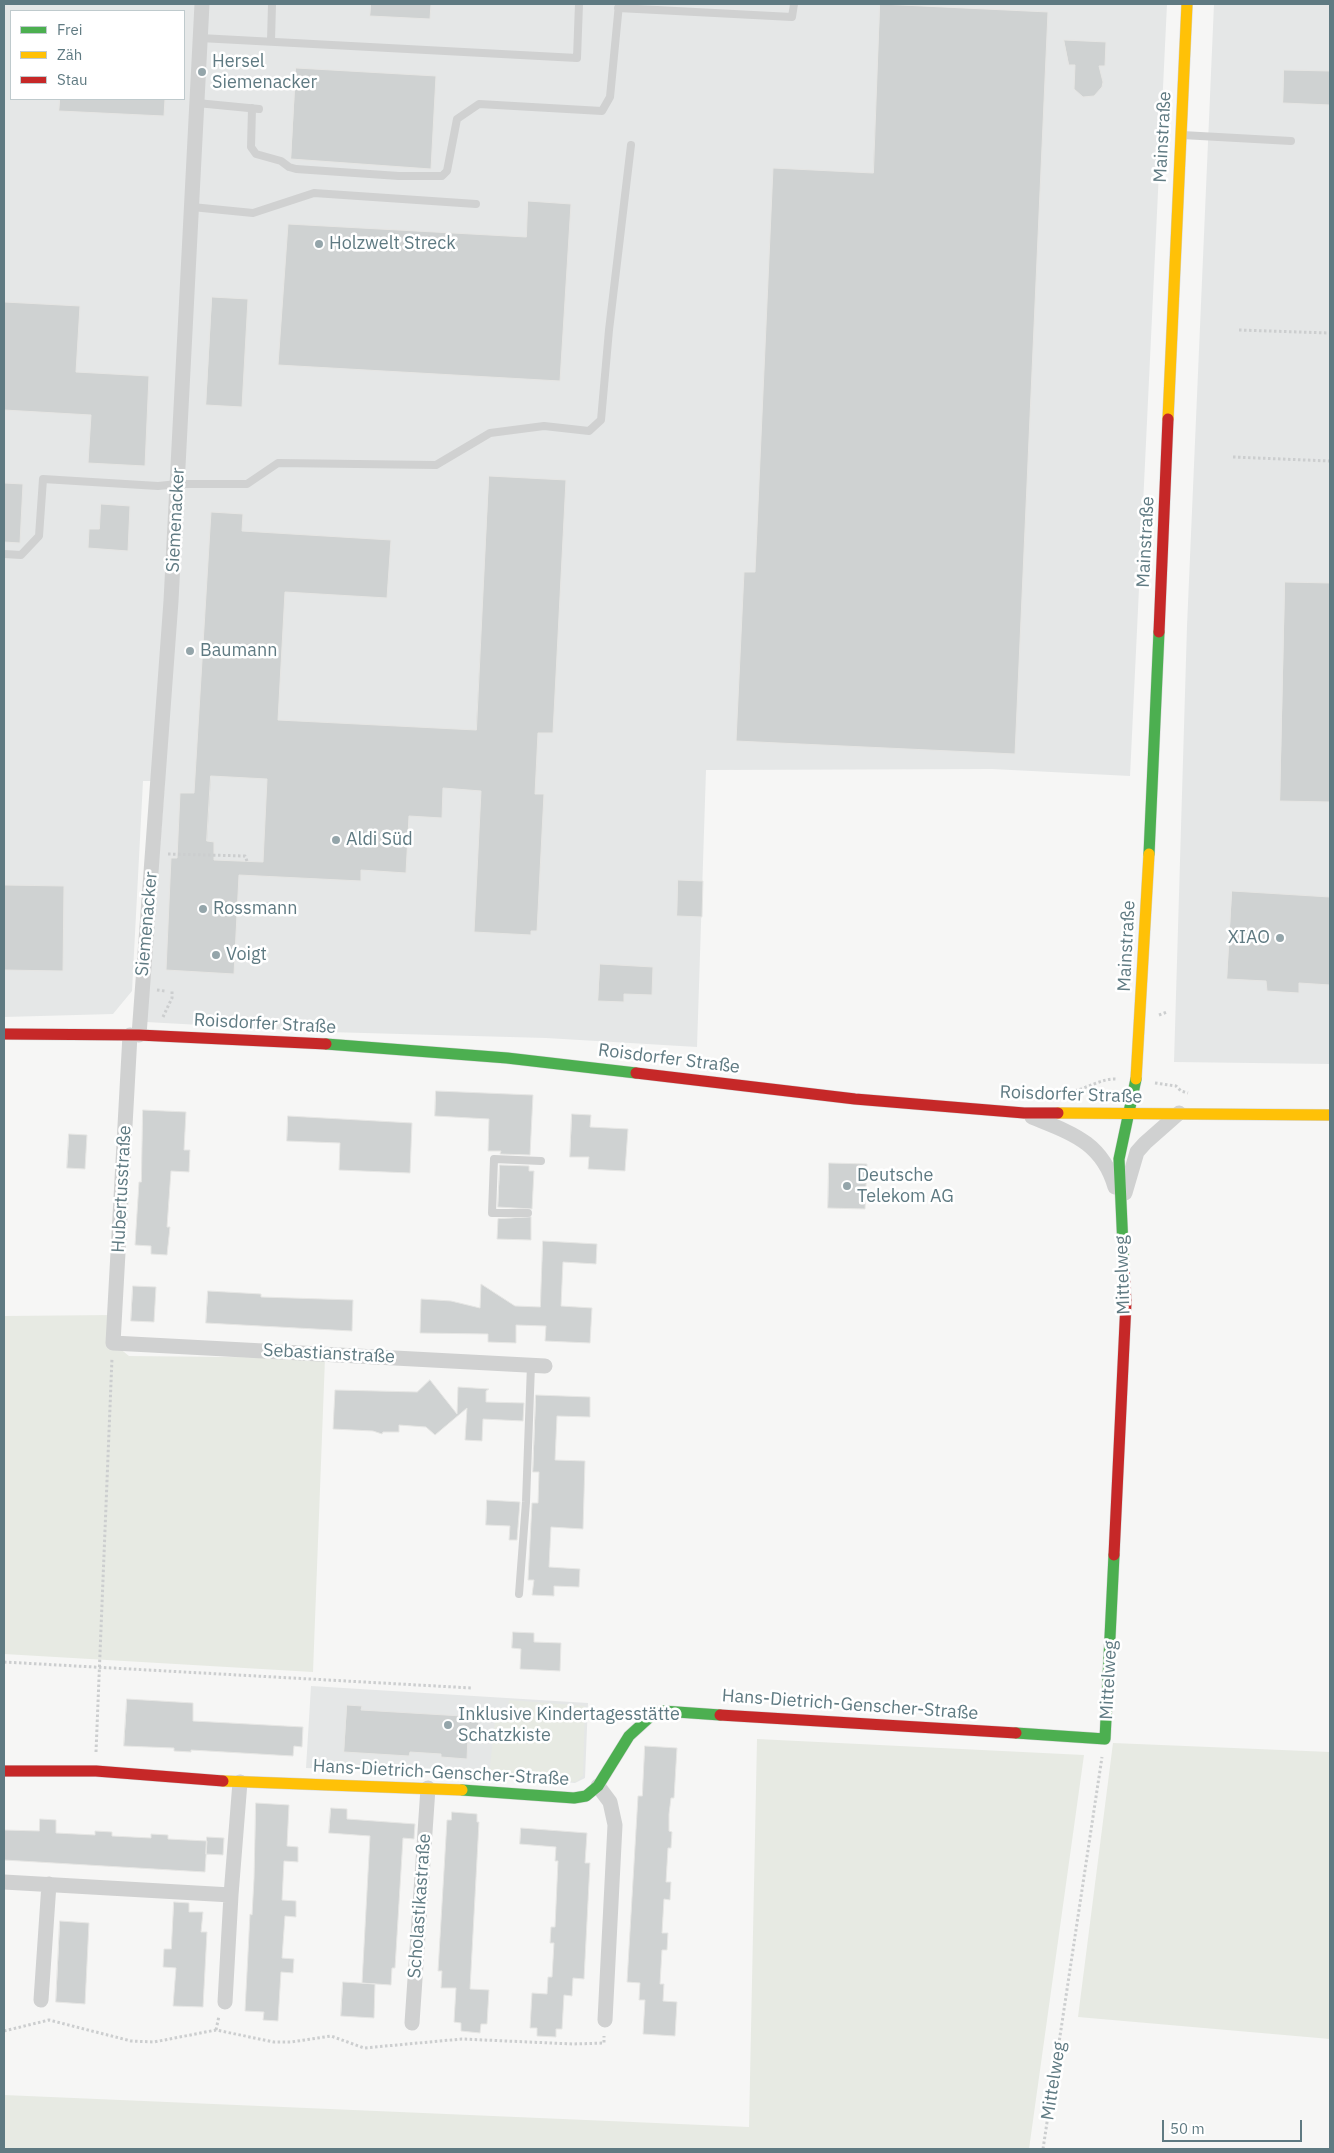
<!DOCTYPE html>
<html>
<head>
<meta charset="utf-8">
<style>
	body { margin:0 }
	#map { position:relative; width:1334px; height:2153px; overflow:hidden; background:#f6f6f5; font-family:"IBM Plex Sans",sans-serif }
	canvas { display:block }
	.frame { position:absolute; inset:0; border:5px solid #5f7a82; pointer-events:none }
	.legend { position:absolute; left:10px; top:10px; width:175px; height:90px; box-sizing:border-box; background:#fff; border:1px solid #bfcacd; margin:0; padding:6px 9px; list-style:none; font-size:15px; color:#5f7a82 }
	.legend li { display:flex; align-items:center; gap:10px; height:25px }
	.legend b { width:25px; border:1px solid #bfcacd }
	.scale { position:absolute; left:1162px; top:2120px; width:140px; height:22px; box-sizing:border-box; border:2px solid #5f7a82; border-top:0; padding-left:6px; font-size:15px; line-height:18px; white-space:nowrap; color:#5f7a82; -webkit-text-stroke:4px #fff; paint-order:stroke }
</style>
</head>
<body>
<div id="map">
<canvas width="1334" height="2153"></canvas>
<div class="frame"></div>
<ul class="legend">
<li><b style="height:6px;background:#4caf50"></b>Frei</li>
<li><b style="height:6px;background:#ffc107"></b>Zäh</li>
<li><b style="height:6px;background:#c62828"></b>Stau</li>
</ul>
<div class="scale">50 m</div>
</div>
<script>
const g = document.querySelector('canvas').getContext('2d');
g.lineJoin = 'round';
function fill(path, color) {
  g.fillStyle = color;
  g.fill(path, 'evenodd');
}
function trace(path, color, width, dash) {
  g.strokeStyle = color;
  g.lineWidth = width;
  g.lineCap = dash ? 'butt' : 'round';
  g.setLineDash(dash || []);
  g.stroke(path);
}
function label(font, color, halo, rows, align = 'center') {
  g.font = font + ' "IBM Plex Sans",sans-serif';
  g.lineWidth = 5;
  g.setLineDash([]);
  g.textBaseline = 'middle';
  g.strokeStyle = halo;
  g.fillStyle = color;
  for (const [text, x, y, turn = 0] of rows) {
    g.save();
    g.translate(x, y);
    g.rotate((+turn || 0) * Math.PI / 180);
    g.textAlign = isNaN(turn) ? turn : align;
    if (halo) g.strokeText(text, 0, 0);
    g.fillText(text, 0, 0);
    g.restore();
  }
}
fill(new Path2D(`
	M4,4H1167L1130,776L992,769L706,770L697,1047L546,1038L328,1032L146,1022L165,781H143L132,991L113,1014L4,1017ZM11,11H184V99H11Z
	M1214,4H1330V1064L1174,1062L1187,626Z
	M311,1686L588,1703L585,1778L575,1783L440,1773L306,1768Z`), '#e5e7e7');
fill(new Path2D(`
	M114,1315L113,1343L129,1356L325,1358L313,1672L4,1654V1316Z
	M509,1700L585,1706L583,1776L576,1782L489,1775L495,1720L508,1717Z
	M757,1739L1084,1755L1029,2149H4V2095L749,2127Z
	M1113,1743L1330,1752V2039L1078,2017Z`), '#e7eae3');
const building = new Path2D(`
	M371,4H431L430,19L370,16Z
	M880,4L1048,12L1015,754L736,741L744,572H755L773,168L873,173Z
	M1064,40L1106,42L1105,66H1099L1103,82L1102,87L1094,96L1083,97L1074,89L1075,65H1069Z
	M296,68L436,76L431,169L291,159Z
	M1284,70L1330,71V105L1283,103Z
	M60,99H165L164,116L59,111Z
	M528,201L571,204L560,381L278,365L288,224L526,237Z
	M212,297L248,299L242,407L206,405Z
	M4,302L80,306L76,372L149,376L145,466L88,463L91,415L4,410Z
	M489,476L566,480L553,733H538L535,794H544L537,931H531V935L474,932L481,791L443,788L442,818L409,816L406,873L361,870V881L239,875L234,974L166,970L171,858H177L180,793H194L211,512L243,514L242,531L391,540L387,598L285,592L278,720L476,730ZM211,776L267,779L263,862L214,860V842L207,841Z
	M4,483L23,484L20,543L4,542Z
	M101,504L130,506L128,551L88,548L89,529H99Z
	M1285,582L1330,583V802L1280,801Z
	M678,880L703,881L702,917L677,916Z
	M4,885L64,886L63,971L4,970Z
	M1232,891L1330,897V985L1299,983V993L1282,992L1267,991L1266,981L1227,979Z
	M600,964L653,967L652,995L624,994V1002L598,1001Z
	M436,1091L533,1095L530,1155L500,1154L501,1151H488L489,1119L435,1116Z
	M143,1110L186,1112L184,1150H190L189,1172L171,1171L167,1227H170L167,1255L151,1254V1246L135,1245L139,1182H141Z
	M572,1114L591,1115L590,1127L628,1129L625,1171L588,1169L589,1157H570Z
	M288,1116L412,1123L410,1173L339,1170L340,1143L287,1141Z
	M69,1134L87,1135L85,1169L67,1168Z
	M829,1163L867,1164L865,1209L828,1208Z
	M500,1165L529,1166V1171H534L532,1209L498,1207Z
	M531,1217V1240L497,1239L498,1219Z
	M543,1241L597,1244L596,1264L563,1262L561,1306L592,1308L590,1343L545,1341L546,1326L516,1325V1343L488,1342V1334L420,1333L421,1299L451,1301L480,1308L481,1284L515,1306L540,1307Z
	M133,1286L156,1287L154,1322L131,1321Z
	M208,1291L261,1294V1297L353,1300L352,1331L206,1323Z
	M430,1380L457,1414L458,1387L489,1389L486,1391V1402L524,1403L523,1421L483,1419L482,1441L465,1440L467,1408L435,1435L426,1427L399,1425V1432H383L382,1434L373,1431L333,1429L335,1390L417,1392Z
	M536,1395L590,1397V1417L557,1416L555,1460L585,1461L583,1529L551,1527L549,1567L580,1569L579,1587L554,1586V1596L532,1595L534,1580H528L532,1503H538L539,1472H533Z
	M487,1500L520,1502L517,1540H509L510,1526L486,1525Z
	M513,1632L534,1633V1642L561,1643L560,1671L520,1669L521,1649L512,1648Z
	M127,1699L193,1703V1721L303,1727L302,1747L294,1746L293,1756L191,1750V1752L174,1751V1748L124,1746Z
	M347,1705L362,1706L361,1710L479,1717L478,1737L468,1736L467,1759L441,1757V1754L410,1752L409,1756L344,1752Z
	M645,1746L677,1748L674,1798H671L669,1814V1831L672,1832L671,1848H668L666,1882H671L670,1900L664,1899L662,1933H668L667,1950H662L660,1984H664L663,2001L677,2002L675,2036L643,2034L645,2000H639L640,1983L627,1982L638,1796H642Z
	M256,1803L289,1805L287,1846L298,1847V1862L284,1861L282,1900L296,1901V1917L285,1916L282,1958L294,1959L293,1973L281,1972L278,2021L263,2020L264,2012L245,2011L250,1914L252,1915L254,1879Z
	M331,1808L347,1809V1819L415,1824L414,1839L403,1838L395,1968H392L391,1985L362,1983L370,1836L329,1833Z
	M452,1812L477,1814V1822H479L470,1989L489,1990L487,2024H481L480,2033L461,2031V2023L454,2022L456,1988H441L442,1971H438L447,1820H451Z
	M40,1819L56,1820V1833L95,1835V1831L112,1832V1836L151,1838V1834L168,1835V1839L207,1841L205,1872L4,1860V1830L39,1831Z
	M521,1828L587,1833L585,1863H590L584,1979L573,1978L572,1996L564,1995L562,2029H556V2037L537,2036V2028H530L532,1993L547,1994L548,1977H552L554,1943H550L551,1927H555L558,1861H555L556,1847L520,1844Z
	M207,1837L224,1838L223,1855L206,1854Z
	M174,1902L189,1903V1912H203L201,1932H207L203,2007L173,2006L176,1968L163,1967L164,1949H171Z
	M60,1921L89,1923L85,2004L56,2002Z
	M343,1982L375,1984L374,2018L341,2016Z`);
fill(building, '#cfd2d2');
trace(building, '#e6e6e4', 1);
const fast = new Path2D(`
	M1149,854L1159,632
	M326,1044L507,1058L636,1073
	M1124,1269L1119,1159L1136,1079
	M1016,1733L1105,1739L1114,1555
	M462,1790L574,1798L586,1796L598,1786L629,1736L652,1715L663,1711L720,1715`);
const slow = new Path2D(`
	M1168,419L1187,4
	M1136,1079L1149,854
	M1058,1113L1330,1115
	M223,1781L462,1790`);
const jam = new Path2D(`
	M1159,632L1168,419
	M4,1034L139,1035L326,1044
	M636,1073L855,1099L1024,1113H1058
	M1114,1555L1126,1302L1124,1269
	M720,1715L1016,1733
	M4,1771H96L223,1781`);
trace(fast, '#d3d4d4', 12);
trace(slow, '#d3d4d4', 12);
trace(jam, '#d3d4d4', 12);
trace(new Path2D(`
	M1239,330L1330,333
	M1233,457L1329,461
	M168,854L245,856L247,861
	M157,990L165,991
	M1159,1015L1167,1012
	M163,1017L172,998V991
	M1155,1083L1176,1086L1181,1091L1188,1093
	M1070,1092C1086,1089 1102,1078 1116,1079
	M4,1662L472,1688
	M96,1752L112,1358
	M216,2030L219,2016
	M4,2031L49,2020L131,2041L154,2042L216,2030L274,2042H291L331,2036L364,2048L462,2039L573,2044L604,2043V2036
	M1043,2149L1102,1757`), '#cccecf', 3, [2.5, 2.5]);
trace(new Path2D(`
	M618,8L792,17L794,4
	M200,38L577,58L579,4
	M271,41L272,4
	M197,103L259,109
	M252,108L251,147L256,154L281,161L289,167L296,169L399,176H442L447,171L457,119L479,104L602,111L610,97L619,4
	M1182,135L1291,141
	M192,207L253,213L314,193L476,204
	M4,554L21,555L39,536L43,479L158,486L178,484H247L278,463L436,465L490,433L544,426L589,431L601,420L609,330L631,145
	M528,1213H492L494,1159L541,1161
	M519,1594L526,1502L531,1365`), '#d0d1d1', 8);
trace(new Path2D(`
	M130,1035L113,1343L545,1366
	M139,1035L171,601L202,4
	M1032,1117C1071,1133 1102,1142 1115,1187
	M1125,1193L1137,1152L1145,1143L1179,1113
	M598,1786L610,1802L615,1825L605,2020
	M4,1882L231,1895
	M41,2000L49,1884
	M225,2002L231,1895L240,1782
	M412,2023L428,1788`), '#d0d1d1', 15);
trace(fast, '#4caf50', 11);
trace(slow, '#ffc107', 11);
trace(jam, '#c62828', 11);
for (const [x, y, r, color] of [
	[202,72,5,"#94a5aa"],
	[319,244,5,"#94a5aa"],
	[190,651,5,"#94a5aa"],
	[336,840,5,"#94a5aa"],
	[203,909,5,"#94a5aa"],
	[1280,938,5,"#94a5aa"],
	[216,955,5,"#94a5aa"],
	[847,1186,5,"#94a5aa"],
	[448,1725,5,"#94a5aa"]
]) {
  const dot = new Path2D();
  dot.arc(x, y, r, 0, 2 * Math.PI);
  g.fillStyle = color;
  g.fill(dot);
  trace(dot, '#fff', 2);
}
label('18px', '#5f7a82', '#fff', [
	["Hersel",212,62],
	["Siemenacker",212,83],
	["Holzwelt Streck",329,244],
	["Baumann",200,651],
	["Aldi Süd",346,840],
	["Rossmann",213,909],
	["XIAO",1270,938,"right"],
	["Voigt",226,955],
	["Deutsche",857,1176],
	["Telekom AG",857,1197],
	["Inklusive Kindertagesstätte",458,1715],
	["Schatzkiste",458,1736]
], 'left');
label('18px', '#5f7a82', '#fff', [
	["Mainstraße",1163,137,-87],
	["Siemenacker",176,520,-87],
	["Mainstraße",1146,542,-87],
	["Siemenacker",147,924,-85],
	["Mainstraße",1127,946,-87],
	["Roisdorfer Straße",265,1024,3],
	["Roisdorfer Straße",669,1059,7],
	["Roisdorfer Straße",1071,1095,2],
	["Hubertusstraße",122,1189,-87],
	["Mittelweg",1123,1275,-92],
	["Sebastianstraße",329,1354,3],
	["Mittelweg",1109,1680,-87],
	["Hans-Dietrich-Genscher-Straße",850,1705,4],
	["Hans-Dietrich-Genscher-Straße",441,1773,3],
	["Scholastikastraße",420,1906,-86],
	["Mittelweg",1054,2081,-81]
]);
</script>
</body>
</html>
